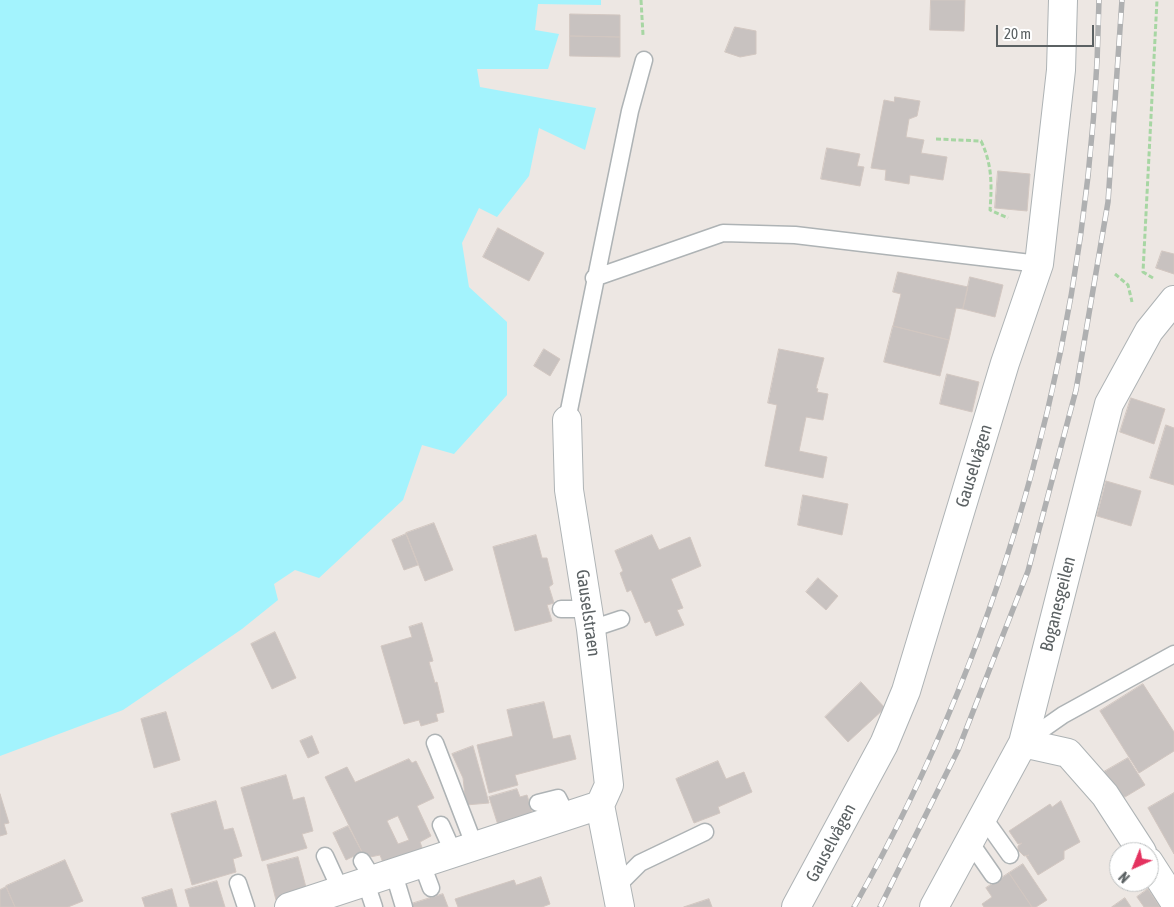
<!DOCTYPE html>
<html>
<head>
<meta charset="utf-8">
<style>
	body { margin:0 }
	#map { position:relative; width:1174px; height:907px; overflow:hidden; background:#ede7e3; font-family:"Asap Condensed",sans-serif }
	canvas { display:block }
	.north { position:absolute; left:1109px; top:842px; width:50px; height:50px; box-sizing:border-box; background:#fff; border:1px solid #bdc0c1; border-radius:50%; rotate:224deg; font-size:14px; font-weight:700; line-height:20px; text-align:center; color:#5b6163 }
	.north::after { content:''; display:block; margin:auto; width:18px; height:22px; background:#e4325f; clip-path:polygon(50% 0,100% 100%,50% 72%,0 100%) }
	.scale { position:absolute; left:996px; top:25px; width:98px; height:22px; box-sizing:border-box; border:2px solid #5b6163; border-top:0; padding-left:6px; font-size:15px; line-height:18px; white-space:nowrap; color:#5b6163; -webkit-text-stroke:4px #fff; paint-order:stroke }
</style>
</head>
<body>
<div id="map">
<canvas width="1174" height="907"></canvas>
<div class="north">N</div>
<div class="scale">20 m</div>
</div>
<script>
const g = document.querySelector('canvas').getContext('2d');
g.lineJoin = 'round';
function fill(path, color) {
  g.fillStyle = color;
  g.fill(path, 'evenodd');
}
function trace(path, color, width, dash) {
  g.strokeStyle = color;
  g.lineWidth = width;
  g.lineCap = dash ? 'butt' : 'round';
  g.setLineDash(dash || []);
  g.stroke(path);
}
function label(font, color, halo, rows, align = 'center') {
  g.font = font + ' "Asap Condensed",sans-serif';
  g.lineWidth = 4;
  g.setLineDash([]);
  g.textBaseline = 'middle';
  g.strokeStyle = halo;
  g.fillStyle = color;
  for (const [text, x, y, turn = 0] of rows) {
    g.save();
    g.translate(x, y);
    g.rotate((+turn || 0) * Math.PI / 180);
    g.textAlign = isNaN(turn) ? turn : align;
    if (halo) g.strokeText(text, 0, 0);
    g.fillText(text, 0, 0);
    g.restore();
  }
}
fill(new Path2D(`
	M0,0H601V5L538,4L535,30L559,34L548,69H477L480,87L596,108L585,150L539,128L529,176L497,217L479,208L462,243L469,287L507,322V395L454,454L422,445L403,500L319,578L295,570L274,584L278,600L242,629L123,710L0,756Z`), '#a3f3fd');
const building = new Path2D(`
	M931,0H965L964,31L930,30Z
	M570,14L620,15V37L570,36Z
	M735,27L756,31V54L740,57L725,52Z
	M570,36L620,37V57L570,56Z
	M895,97L920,101L917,116L909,119L906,137L924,140L921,153L947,157L943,180L910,175L909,184L885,180L886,170L871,168L884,100L894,102Z
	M827,148L860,154L857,166L864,167L860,186L821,179Z
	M998,171L1030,174L1027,211L995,208Z
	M498,228L544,253L529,281L483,257Z
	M1162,251L1174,254V274L1156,268Z
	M898,272L968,287L963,309L956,308L949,340L893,326L901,294L893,292Z
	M970,277L1003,285L995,317L963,309Z
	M893,326L949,340L940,376L884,362Z
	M544,349L560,359L550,376L534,366Z
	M779,349L824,358L816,388L818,389L817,392L828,394L823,420L806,417L799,451L827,457L823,478L765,466L777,405L768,403Z
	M947,374L979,382L972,412L940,404Z
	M1131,398L1165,409L1154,444L1120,432Z
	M1166,425L1174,428V485L1150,478Z
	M1106,481L1141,491L1131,526L1097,516Z
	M803,495L848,504L842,535L798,525Z
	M434,523L453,570L425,581L406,533Z
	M406,534L418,565L404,570L392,540Z
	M536,535L542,558H547L553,584L549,587L554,603L547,605L552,621L515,631L493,547Z
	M652,535L659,550L690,537L701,566L671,579L683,608L677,610L684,625L656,636L650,621L645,623L631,590L627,592L620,573L623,571L615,551Z
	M818,578L838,596L826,610L806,592Z
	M422,623L433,661L429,662L435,683L437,682L444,712L436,714L438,721L421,726L419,720L404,724L381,646L412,637L409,627Z
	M275,632L296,678L272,689L251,644Z
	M861,682L885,708L848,742L825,717Z
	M1143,684L1174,732V751L1139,773L1100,711Z
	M544,702L553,739L570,735L576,759L515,775L518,785L489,793L477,745L513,736L507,710Z
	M166,712L180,760L154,768L141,719Z
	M312,736L319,753L308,758L300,741Z
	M473,746L489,803L466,805L463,778L452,754Z
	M1128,758L1145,785L1125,797L1115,794L1102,773Z
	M409,759L412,763L416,761L434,798L417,806L431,836L420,842L424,853L385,868L380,855L365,858L325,777L347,767L355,782ZM398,816L409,840L398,844L387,821Z
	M718,761L726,779L744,772L752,792L718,807L720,813L694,823L676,779Z
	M286,775L293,800L304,797L313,831L302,834L307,848L262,861L241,788Z
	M517,789L520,797L527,795L533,815L498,825L489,797Z
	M1174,793V854L1148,808Z
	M0,794L9,823L4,824L7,834L0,836Z
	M216,801L224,830L233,828L242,856L233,859L236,872L192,885L171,814Z
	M1061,801L1080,842L1064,851V859L1038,875L1026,856L1029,855L1024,856L1018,850V846L1022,843L1018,844L1009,831L1050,804L1052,807Z
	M348,826L362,852L346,860L333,833Z
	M298,857L307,891L276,900L267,865Z
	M65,860L83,901L68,907H15L6,886Z
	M1023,864L1047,900L1036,907H1032L1009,873Z
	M1009,873L1032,907H984L982,904L992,897L986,888Z
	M541,877L550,904L542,907H458L455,899L514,880L516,885Z
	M217,881L225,907H190L185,890Z
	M6,887L15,907H0V890Z
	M172,889L177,907H145L142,898Z
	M1148,889L1160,907H1144L1137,897Z
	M443,894L448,907H411V904Z
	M1125,898L1131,907H1112Z
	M709,899L712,907H684Z`);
fill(building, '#c8c2c0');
trace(building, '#d2c7c1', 1);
const lane = new Path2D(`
	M594,278L723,233L795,235L1039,264
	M567,420L630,111L644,60
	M561,609H588
	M591,629L621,619
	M435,743L475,847
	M1023,743L1063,715L1174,654
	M538,803L558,798L567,816
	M983,817L1010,855
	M441,825L454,854
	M970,842L993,875
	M325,856L341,891
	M362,861L374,880
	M422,864L431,888
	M394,874L404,907
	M238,883L246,907
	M366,883L374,907
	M616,887L640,863L705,832`);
const street = new Path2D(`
	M567,420L569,490L591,629L609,785L600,805L620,907
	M1023,743L1068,753L1105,795L1142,852
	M1149,862L1174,901
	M289,907L600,805
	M796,907L884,744L906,691L1005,363L1039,264L1061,70L1063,0
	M934,907L1023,743L1109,404L1149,331L1174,300`);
trace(lane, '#aeb3b5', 19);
trace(street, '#aeb3b5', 30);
trace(new Path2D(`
	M641,0L643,35
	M936,139L981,141C992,164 992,184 990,210L1008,218
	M1115,274L1128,285L1132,302
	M1153,278L1143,272L1157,0`), '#a7d6a3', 3, [5, 2.5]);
trace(lane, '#fff', 16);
trace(street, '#fff', 28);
const rail = new Path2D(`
	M854,907C1009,633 1094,315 1099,0
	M880,907L958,750L1028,571L1076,390L1108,202L1122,0`);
trace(rail, '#afb0b1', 5.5);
trace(rail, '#fff', 4, [11]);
label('18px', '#5b6163', '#fff', [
	["Gauselvågen",974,466,-73],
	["Boganesgeilen",1058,604,-76],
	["Gauselstraen",588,613,82],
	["Gauselvågen",831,843,-62]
]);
</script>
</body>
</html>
